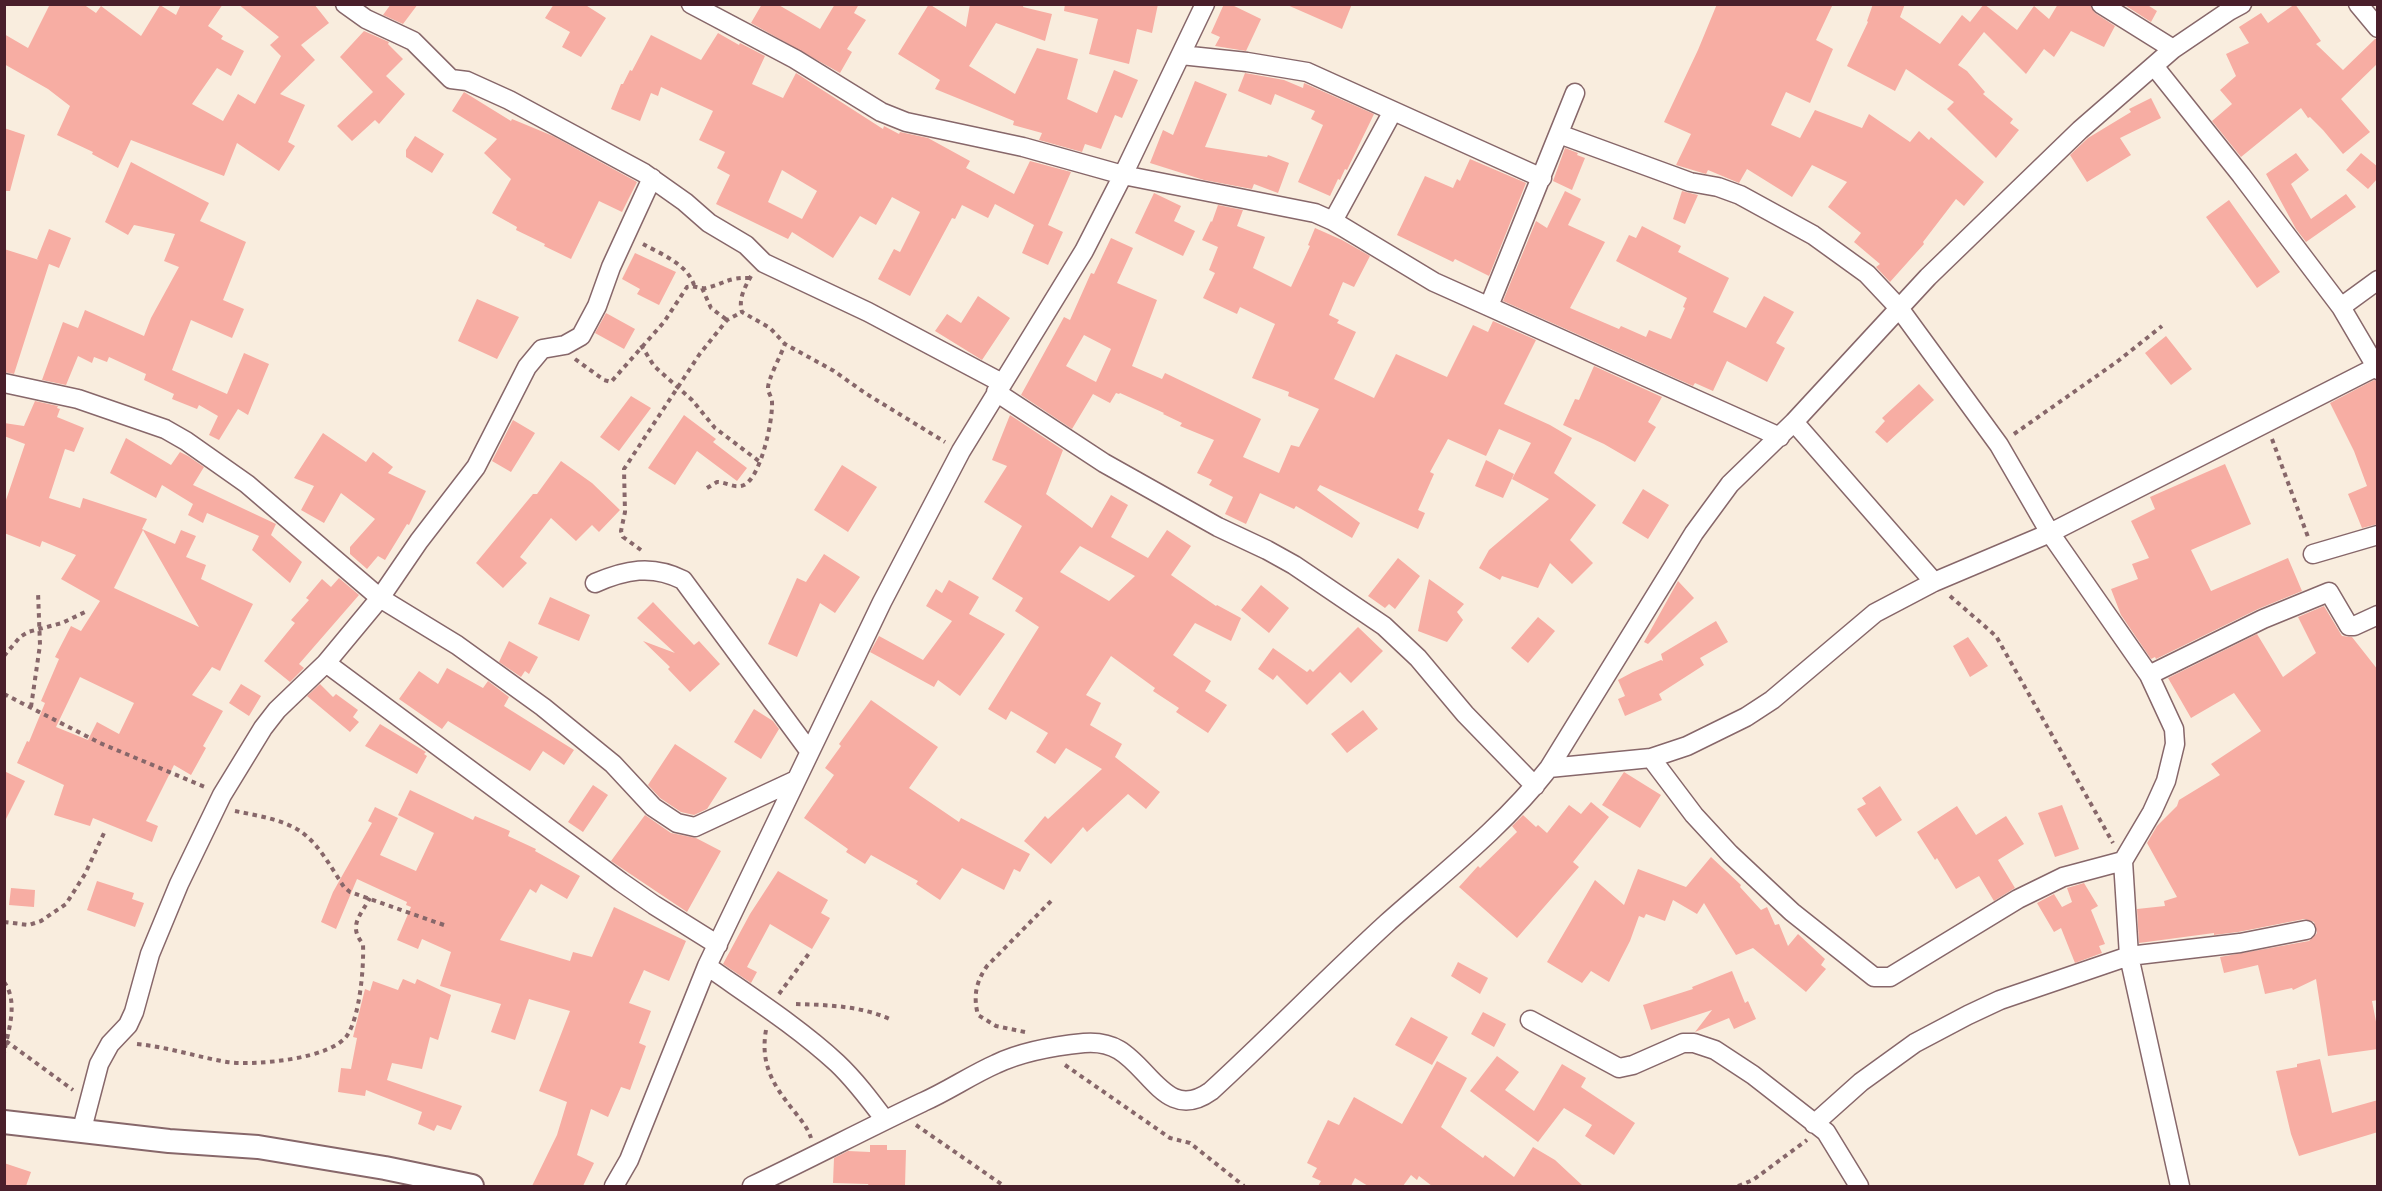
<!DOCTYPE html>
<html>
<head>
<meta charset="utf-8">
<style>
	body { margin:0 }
	#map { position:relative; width:2382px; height:1191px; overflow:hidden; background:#f9edde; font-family:"Indie Flower",sans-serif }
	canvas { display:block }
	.frame { position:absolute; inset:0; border:6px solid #4a1f2b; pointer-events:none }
</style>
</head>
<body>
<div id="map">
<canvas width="2382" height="1191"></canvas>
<div class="frame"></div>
</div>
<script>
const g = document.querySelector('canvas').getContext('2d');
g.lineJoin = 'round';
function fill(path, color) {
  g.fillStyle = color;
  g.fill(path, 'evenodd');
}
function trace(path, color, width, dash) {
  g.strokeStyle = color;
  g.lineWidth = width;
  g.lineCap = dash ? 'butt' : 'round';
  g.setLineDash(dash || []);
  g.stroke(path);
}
fill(new Path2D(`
	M50,4H83L96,13L101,6L141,36L160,5L176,15L181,4H223L208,26L223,36L221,39L244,51L231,76L217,68L192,104L223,121L238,94L255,104L281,56L270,45L279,37L238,4H314L329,23L301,45L315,60L280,94L305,105L288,142L295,146L279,171L237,143L224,176L131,140L118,168L92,154L93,152L57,135L70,106L48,89L4,64V34L28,48Z
	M391,4H418L403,24L383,15Z
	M554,4H584L606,18L581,57L562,47L570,32L545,18Z
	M762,4H777L820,29L835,4H859L854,13L866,20L847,49L852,52L840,73L751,23Z
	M929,4L966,27L970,4H1024L1023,7L1052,14L1045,41L996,23L969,66L1015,94L1037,48L1078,59L1067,99L1097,113L1114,70L1138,80L1122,118L1115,115L1101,149L1085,144L1082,152L1039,140L1042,133L1013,125L1014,121L935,89L940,80L898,54Z
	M1065,4H1158L1152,33L1137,29L1129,64L1089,54L1098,19L1064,11Z
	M1224,4H1230L1261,19L1246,51L1215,46L1220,37L1211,33Z
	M1285,4H1352L1342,29Z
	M1717,4H1833L1816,40L1833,49L1810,103L1786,92L1771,125L1800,138L1815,110L1862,128L1869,114L1910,142L1919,131L1929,140L1931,137L1984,182L1964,206L1956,199L1923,242L1924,244L1890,282L1876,267L1880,264L1854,242L1861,233L1828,207L1847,182L1812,165L1792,197L1747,169L1739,183L1708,170L1706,174L1676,165L1691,134L1664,122L1698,50Z
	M1873,4H1905L1900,17L1940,44L1962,15L1970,22L1984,4L2017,30L2034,6L2049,19L2058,4H2090L2095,13L2115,26L2104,47L2071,31L2054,57L2044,49L2026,74L1984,32L1958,65L1967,71L1985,92L1983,94L2013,119L2010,123L2019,130L1996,158L1947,109L1954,102L1906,69L1895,91L1847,66L1868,22L1867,21Z
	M2123,4H2146L2157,11L2151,22Z
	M2295,4L2321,41L2316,44L2343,70L2375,39H2378V63L2341,99L2370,132L2343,154L2323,130L2310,117L2308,118L2301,108L2241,157L2212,121L2232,104L2220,90L2236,76L2226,54L2249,43L2239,27L2261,13L2268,23Z
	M364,31L389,42L388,44L403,59L386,76L405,94L379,124L375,120L352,141L337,126L373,92L340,57Z
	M718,33L739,45L740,43L765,56L752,84L783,98L796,73L883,129L884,126L899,134L900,132L928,138L970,161L966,168L1014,194L1030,161L1071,172L1048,225L1063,232L1048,265L1022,253L1034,225L995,204L988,218L962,205L955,219L952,218L910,296L878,279L894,249L900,252L920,212L892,197L876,225L860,216L833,258L792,232L788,239L716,204L730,175L717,168L725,152L699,140L713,111L661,87L658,96L651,93L640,121L611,109L621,84H623L630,70L632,71L651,35L701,60ZM782,170L817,191L802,219L768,202Z
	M1245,73L1284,80L1303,88L1304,83L1374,114L1347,170L1345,169L1340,180L1338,179L1330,196L1298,182L1323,125L1311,119L1315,111L1275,94L1271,105L1238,91Z
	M1195,81L1227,94L1205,147L1267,157L1268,155L1289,163L1278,193L1254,184L1252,189L1204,180L1150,163L1163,130L1173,135Z
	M464,92L511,121L512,119L553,136L637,182L622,212L599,201L571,259L544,246L545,244L516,230L517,227L492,213L511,179L484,153L497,139L452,111Z
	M2151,98L2161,118L2120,138L2131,155L2087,182L2070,155L2088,138L2131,112L2129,109Z
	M4,128L25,135L10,191H4Z
	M415,136L444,154L432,173L406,157V150Z
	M1565,148L1578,153L1577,155L1585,158L1572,190L1553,181Z
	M2296,153L2309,170L2291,184L2311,219L2346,194L2356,207L2306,242L2296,229L2266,174Z
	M2361,153L2378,167V178L2368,189L2346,170Z
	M1470,159L1526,183L1489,276L1455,259L1453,262L1397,235L1425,176L1453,188L1457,179L1460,181Z
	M131,162L209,203L200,221L246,242L223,300L244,309L232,338L191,320L172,370L227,394L244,353L269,364L248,415L238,409L219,440L209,435L218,416L199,405L197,409L172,399L174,394L144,380L146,374L109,357L107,362L94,357L92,363L78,356L66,385L42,380L63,322L78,328L85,310L144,336L151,318L179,267L164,261L175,234L134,225L128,235L105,222Z
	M1565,191L1581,199L1568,225L1605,242L1570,308L1619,329L1621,326L1646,337L1649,330L1671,339L1685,308L1683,307L1687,298L1616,261L1629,235L1636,238L1642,226L1681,246L1678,252L1729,278L1713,312L1746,328L1764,296L1794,312L1776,343L1785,348L1767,382L1727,361L1713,391L1695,383L1693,386L1503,301L1536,221L1547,228Z
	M1682,191L1698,195L1685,224L1673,219Z
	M1154,193L1181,206L1174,221L1195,231L1183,256L1135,233Z
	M2229,200L2280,272L2257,288L2206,217Z
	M1218,205L1243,210L1237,226L1265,237L1253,268L1291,287L1310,246L1308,245L1315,228L1342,240L1370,256L1354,287L1343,282L1329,315L1339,320L1337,323L1356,332L1334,379L1374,398L1396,354L1447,377L1473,325L1488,332L1493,321L1536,340L1504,404L1550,425L1572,438L1554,473L1596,505L1570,540L1593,563L1572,584L1550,563L1538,588L1502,576L1500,580L1479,568L1489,550L1549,499L1512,479L1531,443L1499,429L1486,456L1448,439L1430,472L1434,474L1418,510L1425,513L1418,529L1320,485L1317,490L1360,523L1352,538L1296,506L1294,509L1260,493L1246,524L1225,514L1233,497L1209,485L1212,480L1197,473L1214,440L1180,426L1182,423L1163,414L1164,413L1120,393L1119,394L1116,393L1110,403L1093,394L1072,429L1021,395L1064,317L1070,320L1091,273L1094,274L1111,238L1133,248L1117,283L1157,300L1132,366L1162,379L1165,373L1261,419L1243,457L1279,473L1291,445L1299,447L1319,409L1288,396L1289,392L1252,378L1275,324L1240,307L1237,314L1203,298L1215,273L1209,270L1218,247L1202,240L1211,221L1212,222ZM1084,335L1111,349L1096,382L1066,366Z
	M49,229L71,238L59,268L49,264L14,374L4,372V249L39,260L37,259Z
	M635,253L676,272L659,305L637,294L640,289L622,279Z
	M978,296L1010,318L982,360L935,331L947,314L961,323Z
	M477,299L519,317L497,359L458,341Z
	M606,313L635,329L624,349L595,333Z
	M2166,336L2192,369L2171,385L2145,353Z
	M1594,366L1662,397L1648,422L1656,427L1635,462L1604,444L1563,425L1575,399L1579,400Z
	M2374,380L2378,381V524L2362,528L2348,494L2367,486L2354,451L2330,403Z
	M1919,384L1934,400L1887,443L1875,432L1885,421L1882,418Z
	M631,396L651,408L619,451L600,437Z
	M35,401L58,406L57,408L60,409L57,417L84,428L74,452L65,449L49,498L80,508L83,498L147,519L142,529L175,544L181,530L196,536L186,557L206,565L201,579L253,604L220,671L212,667L192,695L223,711L203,746L206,748L191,775L174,765L146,821L158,826L152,842L93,818L90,826L54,815L64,785L17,763L27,741L29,742L45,703L41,701L59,659L55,657L71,626L81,631L100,601L61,579L76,555L42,541L40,547L4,533V506L25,444L4,436V423L24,426ZM143,530L199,627L114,588ZM80,677L134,703L119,734L97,722L88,740L56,727Z
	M684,415L716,439L713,442L747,468L737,481L697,451L675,485L648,468Z
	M1010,415L1063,450L1046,494L1092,528L1111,495L1128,505L1111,537L1148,558L1167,530L1191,546L1171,575L1216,606L1217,605L1241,618L1231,641L1195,623L1173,655L1211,681L1205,691L1227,705L1208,733L1176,712L1179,708L1153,691L1155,688L1111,656L1086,695L1101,703L1090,725L1122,744L1115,757L1160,792L1146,809L1128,794L1087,832L1083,827L1051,864L1024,841L1045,816L1048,819L1102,769L1066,748L1055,764L1036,752L1048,733L1011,711L1006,720L988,709L1039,627L1015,611L1023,598L992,579L1022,526L984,502L1007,466L992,460ZM1080,546L1135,576L1109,601L1060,572Z
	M513,420L535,433L511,472L492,461Z
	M323,433L366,462L373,452L393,467L388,473L426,491L409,525L407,524L385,560L378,556L367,569L350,554V547L375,519L341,493L324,523L301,510L314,486L294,478Z
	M126,438L171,465L180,452L188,456L204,467L193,485L276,524L271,535L302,562L290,583L252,550L259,536L207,513L203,523L188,515L193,504L162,485L156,498L110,473Z
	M1486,460L1514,474L1503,498L1475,486Z
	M561,461L592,483L620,510L599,532L592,525L576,541L551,518L520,557L527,563L503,588L476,563L533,494H537Z
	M2225,464L2251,524L2191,550L2211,591L2288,558L2302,591L2258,609L2156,659L2155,657L2151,659L2121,615L2111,589L2138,579L2132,564L2149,558L2131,521L2155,509L2150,497Z
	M842,465L877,487L848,532L814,510Z
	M1643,489L1669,505L1648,539L1622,523Z
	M824,554L860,577L835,613L820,603L797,657L768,644L797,578L806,582Z
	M1398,558L1420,576L1395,609L1389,604L1385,608L1368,596Z
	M339,578L359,595L299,664L304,668L290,682L264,661L295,623L291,620L309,600L306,598L322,579L331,587Z
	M1429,579L1464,604L1457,612L1463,620L1447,642L1418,631Z
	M949,580L979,597L969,614L1005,634L960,696L938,680L934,687L870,652L879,636L923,660L952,621L926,606L936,589L942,593Z
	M1678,581L1694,598L1648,644L1644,642Z
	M1261,585L1289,608L1269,633L1241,610Z
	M550,597L590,615L579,641L538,624Z
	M653,602L694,645L699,641L720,664L690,692L668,669L670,667L643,641L675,653L637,618Z
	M2324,606L2342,636L2352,637L2378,670V1000L2372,1001L2378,1032V1049L2328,1056L2316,979L2293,990L2292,988L2265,994L2258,965L2224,973L2220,957L2309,941L2317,933L2314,922L2304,919L2238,932L2214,935V933L2139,943L2137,909L2165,906L2164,901L2177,897L2147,843L2157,826L2177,806L2179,800L2220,775L2211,764L2261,731L2234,693L2191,718L2168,678L2257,634L2283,677L2316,653L2298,617Z
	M1538,617L1555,631L1528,663L1511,648Z
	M1716,621L1728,642L1700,658L1704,665L1659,694L1662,700L1625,716L1618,699L1625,696L1618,680L1633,672L1661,660L1663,661L1661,654Z
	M1358,627L1383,651L1351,683L1340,672L1307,705L1277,675L1273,680L1258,669L1273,648L1307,672L1310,669L1313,672Z
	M1968,637L1988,666L1970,677L1953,646Z
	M509,641L538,657L529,674L525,671L521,677L499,662Z
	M447,668L483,688L488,681L509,697L504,706L574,750L564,765L543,751L530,771L448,721L442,729L399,699L419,671L438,684Z
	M241,684L261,696L249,716L229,703Z
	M320,684L333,697L336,694L358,710L353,717L359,722L350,732L307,696Z
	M871,700L938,747L909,788L959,822L961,818L1030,854L1020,872L1014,869L1004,890L962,868L940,900L916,884L918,881L871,855L865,864L846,852L848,849L804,818L834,775L825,768L841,746L839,744Z
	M754,709L773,721L779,729L761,759L734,742Z
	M1363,710L1378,729L1347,753L1331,734Z
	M380,724L426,752L424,754L427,756L417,774L365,746Z
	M675,744L727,778L707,809L694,815L681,812L660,798L648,785Z
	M4,771L25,781L4,823Z
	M1624,772L1661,795L1640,828L1602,805Z
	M593,785L608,795L583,832L568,822Z
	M1880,786L1902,820L1876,837L1857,809L1866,804L1862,798Z
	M410,790L473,820L475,816L510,831L508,836L536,849L535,851L580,876L567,899L541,884L536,893L530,889L500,940L570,961L573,952L592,957L614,907L686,941L669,981L644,970L629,1003L651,1011L639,1043L646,1046L630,1090L621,1087L608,1117L591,1109L577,1155L594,1163L583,1186H532L557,1135L567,1102L539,1091L570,1011L529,999L515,1040L491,1032L501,1004L440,986L451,952L422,939L418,949L397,940L411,907L406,905L407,902L357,879L336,929L321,922L333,892L372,823L368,821L375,807L398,818L380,855L416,871L434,833L398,815Z
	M1591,802L1609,817L1573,862L1579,867L1517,938L1459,887L1478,866L1480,868L1517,832L1512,826L1523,815L1536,827L1538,825L1547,833L1569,805L1581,814Z
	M2062,805L2079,849L2055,857L2038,813Z
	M1957,806L1976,835L2006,816L2024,844L1998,860L2015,888L1994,901L1979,876L1956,889L1937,858L1935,860L1917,832Z
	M645,815L671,833L696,838L721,851L687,912L611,861Z
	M1711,857L1741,885L1740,887L1761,910L1767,907L1775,925L1779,924L1788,946L1798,934L1825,959L1821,965L1826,969L1806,992L1753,948L1736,955L1704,903L1697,914L1673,900L1665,921L1646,914L1644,918L1639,916L1630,941L1609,982L1591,971L1582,983L1547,962L1595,880L1624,905L1638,869L1686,887Z
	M778,871L828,900L821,913L830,918L812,949L770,924L747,967L757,972L751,983L723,964L750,914Z
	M97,881L134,893L132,899L144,903L135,927L87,910Z
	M2084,883L2098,906L2091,910L2105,944L2099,946L2102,953L2075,963L2061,928L2054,932L2037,903L2054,894L2062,907L2072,902L2067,888Z
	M11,888L35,890L34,907L9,905Z
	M1458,962L1488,978L1480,994L1451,976Z
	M1732,971L1745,1003L1748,1001L1756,1019L1734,1029L1729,1018L1695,1032L1712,1010L1651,1030L1643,1005L1693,989L1692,987Z
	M403,979L415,984L417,979L451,995L438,1040L430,1037L422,1069L392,1063L387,1080L462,1106L451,1130L437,1125L434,1131L418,1124L422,1112L366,1090L365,1096L338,1092L341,1068L351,1069L357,1038L353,1037L365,989L370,991L373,981L398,990Z
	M1483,1012L1506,1024L1494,1047L1471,1034Z
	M1411,1017L1448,1037L1432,1065L1395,1045Z
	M1497,1056L1519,1072L1505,1090L1534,1111L1562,1064L1586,1078L1581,1087L1635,1123L1614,1155L1585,1136L1592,1125L1564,1108L1538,1142L1470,1091Z
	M2320,1059L2332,1113L2378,1100V1132L2299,1156L2291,1134L2276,1071L2297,1067V1064Z
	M1437,1061L1467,1078L1441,1127L1483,1158L1485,1155L1514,1177L1533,1147L1555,1160L1583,1186H1432L1419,1176L1417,1180L1411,1175L1403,1186H1368L1355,1178L1351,1186H1318L1321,1181L1312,1177L1317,1168L1307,1163L1328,1120L1339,1125L1354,1097L1402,1124Z
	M870,1145H887V1150H906L905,1186H869L868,1184L833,1183L834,1158L848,1151L870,1152Z
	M4,1163L31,1172L26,1186H4Z`), '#f7ada3');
const minor = new Path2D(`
	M345,4L366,19L413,41L451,79L467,81L509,100L644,173L685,202L709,223L746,245L764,263L868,312L1002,383
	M691,4L795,59L881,112L906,122L1023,147L1123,175L1315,213L1333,221L1434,282L1780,437
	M2101,4L2173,49
	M2358,4L2378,28
	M1181,55L1247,62L1307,72L1542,178
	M2154,66L2241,175L2341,307L2378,370
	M1559,134L1690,182L1718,187L1740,195L1813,235L1867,274L1899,308L1999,445L2050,533L2149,675L2174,729L2175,744L2166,781L2152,812L2123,861L2129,956L2180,1186
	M1333,221L1393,111
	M1489,306L1575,93
	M2341,307L2378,280
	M4,383L78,399L165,429L186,441L247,484L380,598L457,645L543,707L613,764L653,807L677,823L695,827L796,780
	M996,392L1104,463L1218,527L1267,550L1294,565L1384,626L1418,658L1465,714L1535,786
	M1794,422L1934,582
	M2313,554L2378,535
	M595,583C625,570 652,564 683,580L810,752
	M326,663L621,882L654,905L718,945
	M2149,675L2263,619L2329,592L2349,626H2354L2378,615
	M1651,758L1694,815L1730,854L1792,912L1874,977H1890L2018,899L2063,877L2123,861
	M1549,768L1651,758L1687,746L1746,717L1772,700L1875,613L1934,582L2050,533L2376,367
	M707,966C751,997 798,1027 837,1063C855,1080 870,1100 885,1120
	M1530,1020L1619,1068L1633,1065L1683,1043H1694L1715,1050L1753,1075L1826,1132L1859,1186
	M1814,1124L1861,1082L1915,1043L1968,1015L2000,1000L2129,956L2240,943L2306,930
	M82,1129L99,1064L110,1044L128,1025L134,1012L150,954L179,884L222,795L263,728L277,710L326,663L380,598L419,541L476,467L527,367L542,349L565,345L581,336L597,306L611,267L652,178
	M614,1186L629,1160L707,966L882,602L961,451L1084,251L1123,175L1205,4
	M752,1186C809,1159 866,1129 923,1102C948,1091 971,1075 996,1064C1023,1051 1054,1046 1084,1043C1096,1042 1109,1044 1119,1050C1151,1069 1168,1122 1211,1091C1271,1036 1327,978 1387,923C1442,874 1503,827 1549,768L1694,533L1730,484L1794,422L1928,277L2080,130L2173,49L2229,11L2242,4`);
const tertiary = new Path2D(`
	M4,1122L169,1141L258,1147L385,1168L472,1186`);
trace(minor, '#87676a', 21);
trace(tertiary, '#87676a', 26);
trace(new Path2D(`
	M643,244C661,254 687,264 694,285
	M751,276C745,287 738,299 742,312L770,328L785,344L834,371L865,393L945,442
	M702,288L711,308L727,320
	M641,345L654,366L692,400L715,428L760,462
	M575,359L604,380L611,382L664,322L687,287C694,285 699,289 706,288C724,284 728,277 750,278
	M2014,434L2118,361L2162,326
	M2272,439L2308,537
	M707,488L717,482C726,482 735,489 744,485C761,477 773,420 772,402C772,397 768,393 768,388C768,379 781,355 785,344
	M641,550L623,537L621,531L625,512L624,469L699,355L727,320L742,312
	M1950,596L1996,636L2113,843
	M4,656L20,637L28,632L62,623L85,612
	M4,694L100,743L205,787
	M31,707L40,645L38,592
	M235,811C254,815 275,818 293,827C316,838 330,866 344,887L350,892L444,925
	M4,922L29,925L41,921L66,904L85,874L104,833
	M4,982C19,1002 8,1031 4,1053
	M779,994L810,952
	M796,1004C829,1005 862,1006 892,1020
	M766,1030C760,1064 773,1085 794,1111C801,1120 808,1128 811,1138
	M1025,1032L996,1026L978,1015C973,996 976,982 987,966L1054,898
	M6,1041L73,1090
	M137,1044C168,1047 197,1057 227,1062C254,1066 334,1059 348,1034C360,1014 364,967 363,944C348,926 360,916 370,898
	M1065,1065L1170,1138L1190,1143L1244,1186
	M916,1125L1004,1186
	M1738,1186L1753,1180L1807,1140`), '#87676a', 4, [4.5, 4.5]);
trace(minor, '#fff', 18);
trace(tertiary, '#fff', 22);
</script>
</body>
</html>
